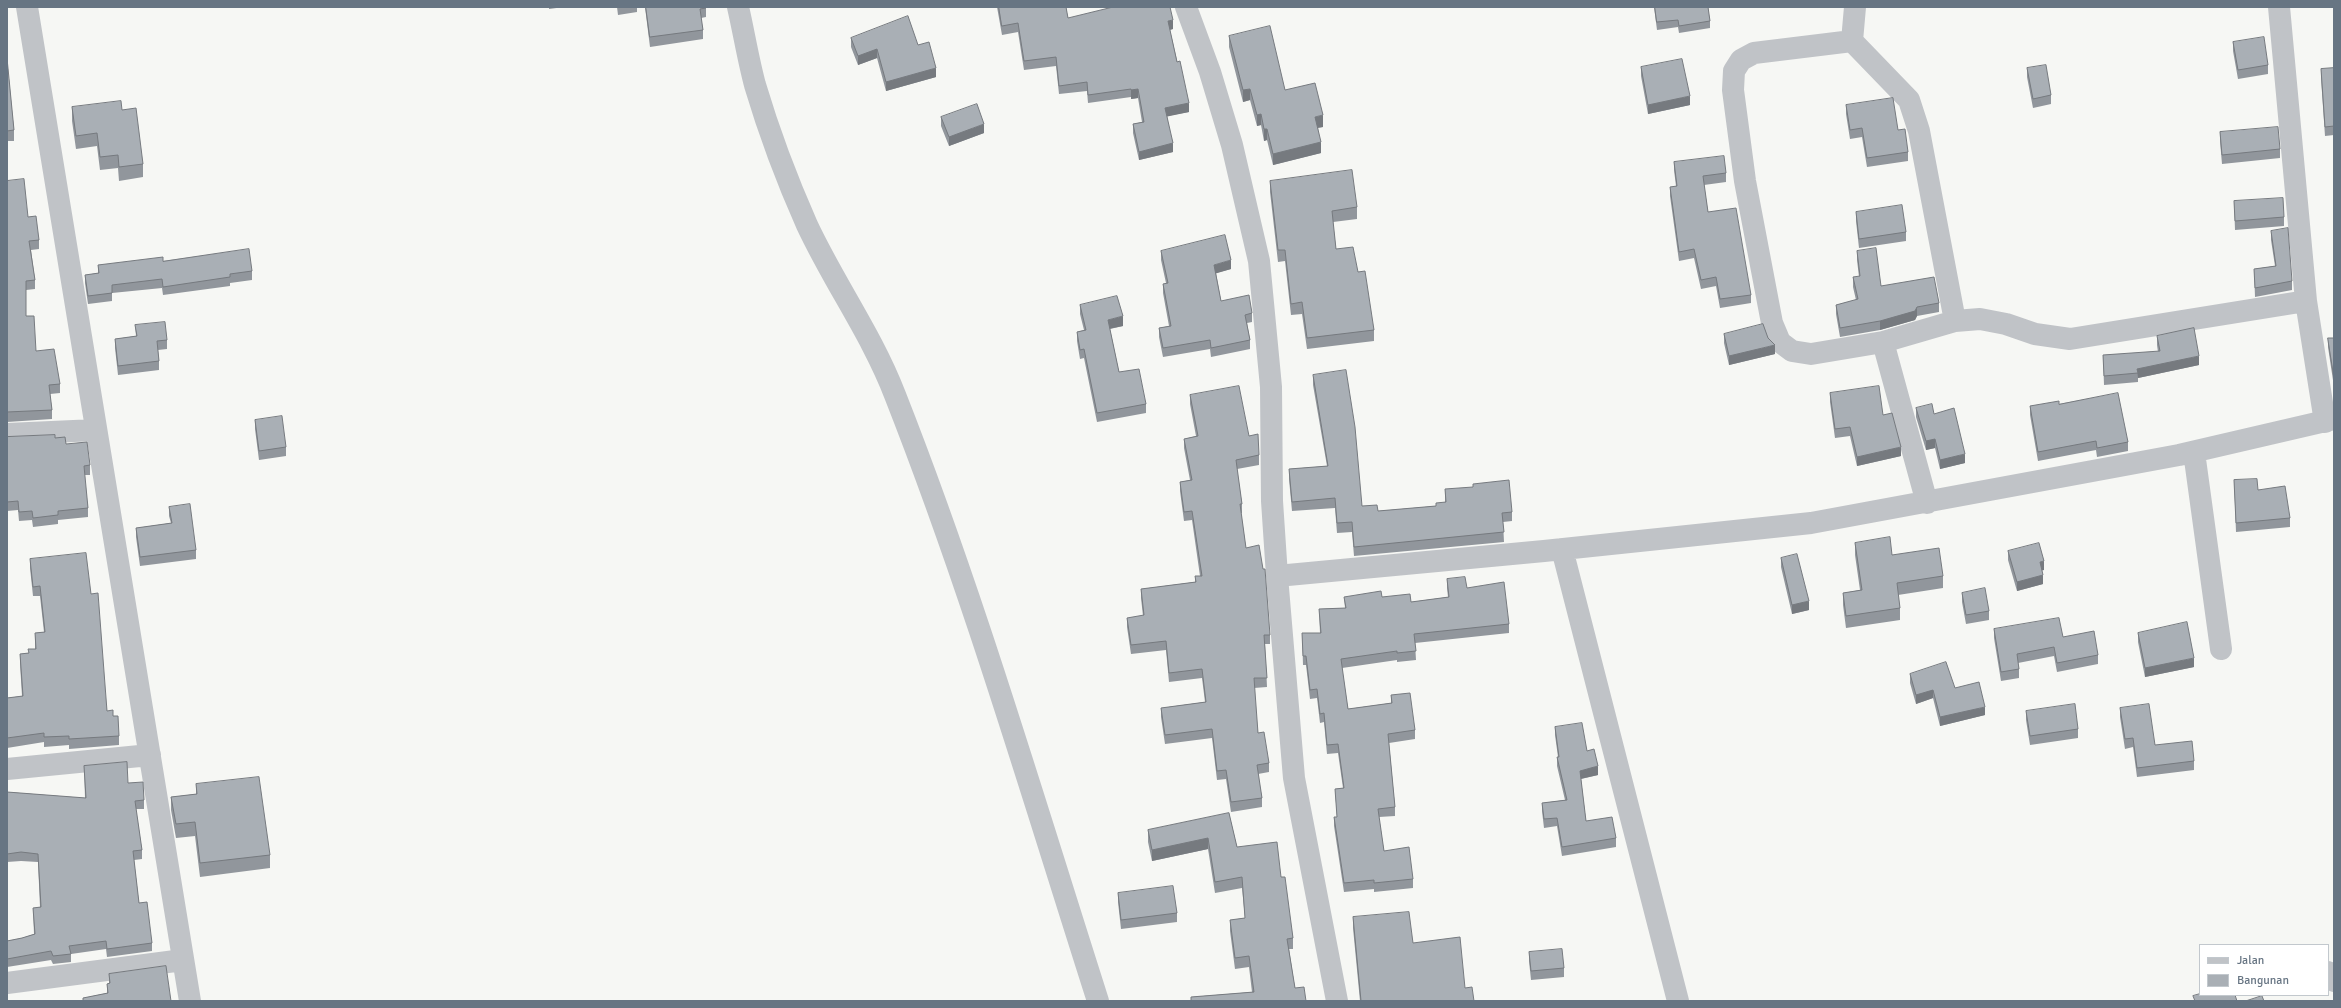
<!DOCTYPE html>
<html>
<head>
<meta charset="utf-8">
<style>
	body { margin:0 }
	#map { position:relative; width:2341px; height:1008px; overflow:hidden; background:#f6f7f4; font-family:Signika,sans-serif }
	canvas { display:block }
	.frame { position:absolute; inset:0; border:8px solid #677583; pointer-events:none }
	.legend { position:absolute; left:2199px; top:944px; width:130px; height:52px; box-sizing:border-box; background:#fff; border:1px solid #c2c8cd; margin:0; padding:5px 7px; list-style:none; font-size:12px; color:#677583 }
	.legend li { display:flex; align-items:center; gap:8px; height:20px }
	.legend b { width:20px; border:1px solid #c2c8cd }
</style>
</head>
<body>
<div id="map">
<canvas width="2341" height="1008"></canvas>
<div class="frame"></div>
<ul class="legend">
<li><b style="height:5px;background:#c0c3c7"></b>Jalan</li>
<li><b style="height:11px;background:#a9afb5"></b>Bangunan</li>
</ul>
</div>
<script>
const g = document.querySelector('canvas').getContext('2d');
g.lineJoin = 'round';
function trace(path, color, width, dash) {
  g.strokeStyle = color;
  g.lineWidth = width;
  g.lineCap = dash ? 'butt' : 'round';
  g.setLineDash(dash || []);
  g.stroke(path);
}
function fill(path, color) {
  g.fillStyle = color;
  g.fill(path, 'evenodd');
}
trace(new Path2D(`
	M27,7L190,1001
	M738,7C744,33 748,59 755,85C769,132 787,180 807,225C834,283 872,335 895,395C973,593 1033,798 1098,1001
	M1186,7L1210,72L1232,145L1259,261L1271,387L1272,501L1277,576L1294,778L1337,1001
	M1855,7L1852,41L1754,53L1741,60L1734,71L1733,90L1745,181L1772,323L1780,342L1792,351L1811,354L1883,342L1927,503
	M2279,7L2306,301L2325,422
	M1852,41L1909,100L1919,131L1955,321
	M1883,342L1955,321L1980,319L2006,324L2035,334L2070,339L2306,301
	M7,434L96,430
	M2194,452L2221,649
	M1562,549L1678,1001
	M1277,576L1544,551L1811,523L2179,455L2334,419
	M7,769L150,755
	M2328,972L2334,981
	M7,983L183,960`), '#c0c3c7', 22);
fill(new Path2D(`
	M549,7H564L549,9Z
	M617,7H637V12L618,15Z
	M645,7H706V17L701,18L703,30V39L650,47Z
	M997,7H1066L1068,18L1173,29L1170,30L1189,112L1167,116L1173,152L1139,160L1133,133V124L1142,122L1138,98L1131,99V97L1088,103L1087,91L1059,94L1056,66L1024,70L1018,32L1002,35Z
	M1654,7H1708L1710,21V28L1679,33L1678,27L1657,30Z
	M1229,36L1323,127L1318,128L1321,153L1273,165L1267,140L1264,141L1261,125L1257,126L1250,100L1243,102L1229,47Z
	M851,38L918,45L936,77L886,91L877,58L858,65L851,47Z
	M2233,42L2268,65V74L2238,79L2233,51Z
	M7,58L14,130V141H7Z
	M1641,67L1690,105L1648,114L1641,76Z
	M2027,68L2051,95V104L2033,108L2027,77Z
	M2334,68V135L2325,136L2321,78V69Z
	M1846,105L1898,130L1908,152V161L1867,167L1862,137L1850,139L1846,114Z
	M72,107L122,110L143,164V177L119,181L118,168L100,170L97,146L76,149L72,121Z
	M941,117L984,133L949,146L941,126Z
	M2220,132L2280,149V158L2222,164L2220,141Z
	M1674,162L1726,173V182L1704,185L1708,212L1751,295V303L1720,308L1716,286L1701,289L1694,258L1679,261L1670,196V187L1676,186L1674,170Z
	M7,181L28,217L39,240V249L31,250L35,280V289L26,290V316L36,351L60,384V393L50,394L52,410V419L7,422Z
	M1270,181L1357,207V219L1333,222L1336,249L1358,272L1374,330V341L1307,349L1302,314L1291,315L1285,261L1278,262L1270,192Z
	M2234,201L2284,217V226L2235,230Z
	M1856,212L1906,232V241L1859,248L1856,221Z
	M2271,231L2292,281V290L2255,297L2254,269L2275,266L2271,240Z
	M1161,251L1231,269L1216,273L1221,301L1252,313V322L1247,323L1250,340V349L1211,357L1210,349L1163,357L1159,337V328L1169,326L1163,293V284L1166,283L1161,260Z
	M1857,251L1881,286L1939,303V312L1917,316L1915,320L1880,330L1840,337L1836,314V305L1856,300L1853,287V277H1859L1857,260Z
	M163,261L252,271V280L230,283V286L163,295L162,288L112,293V301L88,304L85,283V275L98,273V265Z
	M1080,305L1123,326L1110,329L1119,372L1146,404V413L1097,422L1084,358L1080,359L1077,341V332L1084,330L1080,314Z
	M135,325L167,340V349L158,350L159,361V370L118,375L115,348V339L136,336Z
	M1724,334L1775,354L1729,365L1724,343Z
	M2157,336L2199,365L2138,378V382L2104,385L2103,355L2158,352L2157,345Z
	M2328,338H2334V387L2328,347Z
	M1313,375L1362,506L1378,511L1436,506L1445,502V489L1512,512V521L1503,522L1504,542L1354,556L1352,532L1337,533L1335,508L1292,511L1289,479V469L1327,466L1313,385Z
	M1830,393L1883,415L1901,456L1857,466L1850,436L1835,438L1830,402Z
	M1190,395L1249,436L1259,455V465L1237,469L1242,504V513H1241L1246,548L1270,635V644H1265L1267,687L1254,688L1258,733L1269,763V772L1258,774L1262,798V807L1231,812L1226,779L1217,780L1212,738L1165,744L1161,717V708L1205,702L1202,678L1169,682L1166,650L1131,654L1127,627V618L1143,616L1141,598V589L1195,582V576H1200L1192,520L1184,521L1180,491V482L1190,480L1184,448V439L1196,436L1190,404Z
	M2059,404L2128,442V451L2097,457L2096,450L2038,461L2030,415V406Z
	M1916,408L1965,463L1940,469L1935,448L1926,450L1916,417Z
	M255,420L286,447V456L259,460L255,429Z
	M7,437L55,438L66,444L90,465V475H84L88,508V517L58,520V524L33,527L32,520L19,521L18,510L7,511Z
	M2234,480L2258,490L2290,518V527L2236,532Z
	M169,507L196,550V559L140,566L136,537V528L171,523L169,516Z
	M1855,543L1892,555L1943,576V588L1898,595L1900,608V620L1846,628L1843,605V593L1860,590L1855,555Z
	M2008,551L2044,570H2042L2043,584L2017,591L2008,560Z
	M1781,558L1809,610L1792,614L1781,567Z
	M30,559L91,594L107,711L113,716L119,736V745L69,749V745L44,747V742L7,748V698L22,696L20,663V654L28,653L35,649V633L44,632L40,596H33L30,568Z
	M1447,579L1467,588L1509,624V633L1415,643L1416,660L1397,662V660L1342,668L1348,709L1391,703V695L1415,730V739L1389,743L1395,807V816L1379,817L1384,851L1413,879V888L1374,892V889L1344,892L1334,826V817H1337L1335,789L1343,788L1338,753L1327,754L1324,722L1320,723L1317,698L1310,699L1306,665H1303L1302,633H1320L1319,609L1345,608L1344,597H1382L1411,602L1448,597L1447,588Z
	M1962,593L1989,611V620L1966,624L1962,602Z
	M1994,629L2063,637L2098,655V664L2057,672L2054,656L2018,663L2019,669V678L2001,681L1994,638Z
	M2138,633L2194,667L2145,677L2138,642Z
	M1910,674L1955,688L1985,715L1940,726L1933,698L1916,704L1910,683Z
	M2120,708L2155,745L2194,761V770L2137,777L2133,747L2125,749L2120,717Z
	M2026,711L2078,729V738L2030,745L2026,720Z
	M1555,727L1587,751L1598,775L1581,779L1586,821L1616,838V847L1562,856L1557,826L1544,828L1542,811V803L1565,800L1557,766V757H1558L1555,735Z
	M84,766L128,783L144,800V809H136L142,850V859L134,860L139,903L152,943V951L107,957L106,949L71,954V962L53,964L51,960L7,967V941L22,938L34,934L33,908L40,907L38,862L21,861L7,862V792L85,798Z
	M196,784L270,855V868L200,877L195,836L176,838L171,810V797L196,794Z
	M1229,813L1237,847L1281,877L1293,938V949H1289L1295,988L1306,1001H1191V997L1252,992L1249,967L1235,969L1230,931V920L1245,918L1242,888L1215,893L1208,849L1152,861L1148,842V830Z
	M1118,893L1177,913V922L1121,929L1118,902Z
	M1353,917L1465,988L1474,1001H1360L1353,928Z
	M1529,952L1564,968V977L1531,980L1529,961Z
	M109,974L171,1001H83V998L107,993V984L109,983Z`), '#91969c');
fill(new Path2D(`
	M1173,20V29L1168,30V21Z
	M877,49V58L858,65V56Z
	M936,68V77L886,91V82Z
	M1138,89V98L1131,99V90Z
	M1250,89V100L1243,102V90Z
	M1690,96V105L1648,114V105Z
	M1189,103V112L1165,117V108Z
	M1261,114V125L1257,126V115Z
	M1323,115V127L1315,128V117Z
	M984,124V133L949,146V137Z
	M1264,129H1267V140L1264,141Z
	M1321,142V153L1273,165V154Z
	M1173,143V152L1139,160V152Z
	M1231,260V269L1214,274V265Z
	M1917,307V316L1915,320L1880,330V321Z
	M1123,316V326L1108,329V320Z
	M1775,345V354L1729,365V356Z
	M2199,356V365L2138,378L2137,369Z
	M1935,439V448L1926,450V441Z
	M1901,447V456L1857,466V457Z
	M1965,454V463L1940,469V460Z
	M2044,561V570L2040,571V562Z
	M2043,575V584L2017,591V582Z
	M1809,601V610L1792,614V605Z
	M2194,658V667L2145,677V668Z
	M1933,690V698L1916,704V695Z
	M1985,707V715L1940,726V717Z
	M1598,766V775L1580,779V771Z
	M1208,838V849L1152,861V850Z`), '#767a7f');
const building = new Path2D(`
	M646,7H706V8L700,9L703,30L650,37Z
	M999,7H1066L1068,18L1113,7H1170L1173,20L1168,21L1177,62L1180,61L1189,103L1165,108L1173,143L1139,152L1133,124L1144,122L1138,89L1131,90V89L1088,95L1087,82L1059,86L1056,57L1024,61L1018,23L1002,26Z
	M1655,7H1708L1710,21L1679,26L1678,20L1657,22Z
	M908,16L918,45L929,42L936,68L886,82L877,49L858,56L851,38Z
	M1270,26L1285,90L1315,83L1323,115L1315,117L1321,142L1273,154L1267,129H1264L1261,114L1257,115L1250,89L1243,90L1229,36Z
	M2264,37L2268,65L2238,70L2233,42Z
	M7,58L14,130L7,131Z
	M1682,59L1690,96L1648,105L1641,67Z
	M2046,65L2051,95L2033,99L2027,68Z
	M2334,68V126L2325,127L2321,69Z
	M1893,98L1898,130L1905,129L1908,152L1867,158L1862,128L1850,130L1846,105Z
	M121,101L122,110L136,108L143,164L119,167L118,155L100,157L97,133L76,136L72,107Z
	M977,104L984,124L949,137L941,117Z
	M2278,127L2280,149L2222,155L2220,132Z
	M1724,156L1726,173L1703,176L1708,212L1736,208L1751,295L1720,299L1716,277L1701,280L1694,249L1679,252L1670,187L1677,186L1674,162Z
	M1352,170L1357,207L1332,211L1336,249L1353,247L1358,272L1365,271L1374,330L1307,338L1302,302L1291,304L1285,250H1278L1270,181Z
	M24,179L28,217L36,216L39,240L29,241L35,280L26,281V316H34L36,351L54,349L60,384L49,385L52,410L7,412V181Z
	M2283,198L2284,217L2235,221L2234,201Z
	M1902,205L1906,232L1859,239L1856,212Z
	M2288,228L2292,281L2255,288L2254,269L2276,266L2271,231Z
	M1225,235L1231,260L1214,265L1221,301L1249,295L1252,313L1245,315L1250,340L1211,348L1210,340L1163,348L1159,328L1171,326L1163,284L1168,283L1161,251Z
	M1876,248L1881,286L1934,277L1939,303L1917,307L1915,311L1880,321L1840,328L1836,305L1858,299L1853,277L1860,276L1857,251Z
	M249,249L252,271L230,274V277L163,287L162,279L112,285V293L88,296L85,275L99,273L98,265L163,257V261Z
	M1117,296L1123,316L1108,320L1119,372L1139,369L1146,404L1097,413L1084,349L1080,350L1077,332L1086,330L1080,305Z
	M165,322L167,340L157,341L159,361L118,366L115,339L137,336L135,325Z
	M1763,324L1768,338L1775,345L1729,356L1724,334Z
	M2194,328L2199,356L2137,369L2138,373L2104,376L2103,355L2160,351L2157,336Z
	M2328,338H2334V378Z
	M1346,370L1355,427L1362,506L1377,505L1378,511L1436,506V503L1446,502L1445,489L1473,487V484L1509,480L1512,512L1502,513L1504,532L1354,547L1352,522L1337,523L1335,498L1292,502L1289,469L1328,466L1313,375Z
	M1239,386L1249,436L1258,434L1259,455L1236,460L1242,504H1240L1246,548L1259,545L1263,569H1265L1270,635H1264L1267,678H1254L1258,733L1264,732L1269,763L1257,765L1262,798L1231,802L1226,770L1217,771L1212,729L1165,735L1161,708L1206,702L1202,669L1169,673L1166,641L1131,645L1127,618L1144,615L1141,589L1196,582L1195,576H1202L1192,511L1184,512L1180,482L1192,480L1184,439L1198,436L1190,395Z
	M1879,386L1883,415L1892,413L1901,447L1857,457L1850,427L1835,429L1830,393Z
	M2118,393L2128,442L2097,448L2096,441L2038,452L2030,406L2059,401V404Z
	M1932,404L1934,414L1954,408L1965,454L1940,460L1935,439L1926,441L1916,408Z
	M282,416L286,447L259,451L255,420Z
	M55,435V438L65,437L66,444L87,442L90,465L84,466L88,508L58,511V515L33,518L32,511L19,512L18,501L7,502V437Z
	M2257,479L2258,490L2285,486L2290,518L2236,523L2234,480Z
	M190,504L196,550L140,557L136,528L172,523L169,507Z
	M1890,537L1892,555L1939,548L1943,576L1897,583L1900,608L1846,616L1843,593L1862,590L1855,543Z
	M2039,543L2044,561L2040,562L2043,575L2017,582L2008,551Z
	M86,553L91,594L98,593L107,711L113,710V716H118L119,736L69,739V736L44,737V733L7,738V698L23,696L20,654L29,653L28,649H36L35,633L45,632L40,586L33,587L30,559Z
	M1797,554L1809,601L1792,605L1781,558Z
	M1465,577L1467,588L1504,582L1509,624L1414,634L1416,651L1397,653V651L1341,659L1348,709L1392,703L1391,695L1410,693L1415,730L1388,734L1395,807L1378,809L1384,851L1409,847L1413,879L1374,883V880L1344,883L1334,817H1337L1335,789L1344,788L1338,744L1327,745L1324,713L1320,714L1317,689L1310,690L1306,656H1303L1302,633H1321L1319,609L1346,608L1344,597L1381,591L1382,597L1410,594L1411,602L1449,597L1447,579Z
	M1985,588L1989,611L1966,615L1962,593Z
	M2059,618L2063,637L2094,631L2098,655L2057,663L2054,647L2017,654L2019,669L2001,672L1994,629Z
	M2187,622L2194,658L2145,668L2138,633Z
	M1946,662L1955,688L1979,682L1985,707L1940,717L1933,690L1916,695L1910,674Z
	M2075,704L2078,729L2030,736L2026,711Z
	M2149,704L2155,745L2192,741L2194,761L2137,768L2133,738L2125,739L2120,708Z
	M1582,723L1587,751L1594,749L1598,766L1580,771L1586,821L1612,817L1616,838L1562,847L1557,818L1544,819L1542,803L1567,800L1557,757H1559L1555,727Z
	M127,762L128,783L143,782L144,800L135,801L142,850L133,851L139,903L147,902L152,943L107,949L106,941L69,946L71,954L53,956L51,951L7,959V941L22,938L35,934L33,908L41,907L38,854L21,852L7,854V792L86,798L84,766Z
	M259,777L270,855L200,863L195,822L176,824L171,797L197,794L196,784Z
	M1229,813L1237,847L1277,842L1281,877H1285L1293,938L1287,939L1295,988L1304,987L1306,1001H1191V997L1254,992L1249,956L1235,958L1230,920L1245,918L1242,877L1215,882L1208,838L1152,850L1148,830Z
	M1173,886L1177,913L1121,920L1118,893Z
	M1409,912L1413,943L1460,937L1465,988L1472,987L1474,1001H1361L1353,917Z
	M1562,949L1564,968L1531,971L1529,952Z
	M166,966L171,1001H83V998L108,993L107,984L110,983L109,974Z
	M2200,994V995H2235L2237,1001H2195L2193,996Z
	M2262,996L2264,1001H2246Z`);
fill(building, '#a9afb5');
trace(building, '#767a7f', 1);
</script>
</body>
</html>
